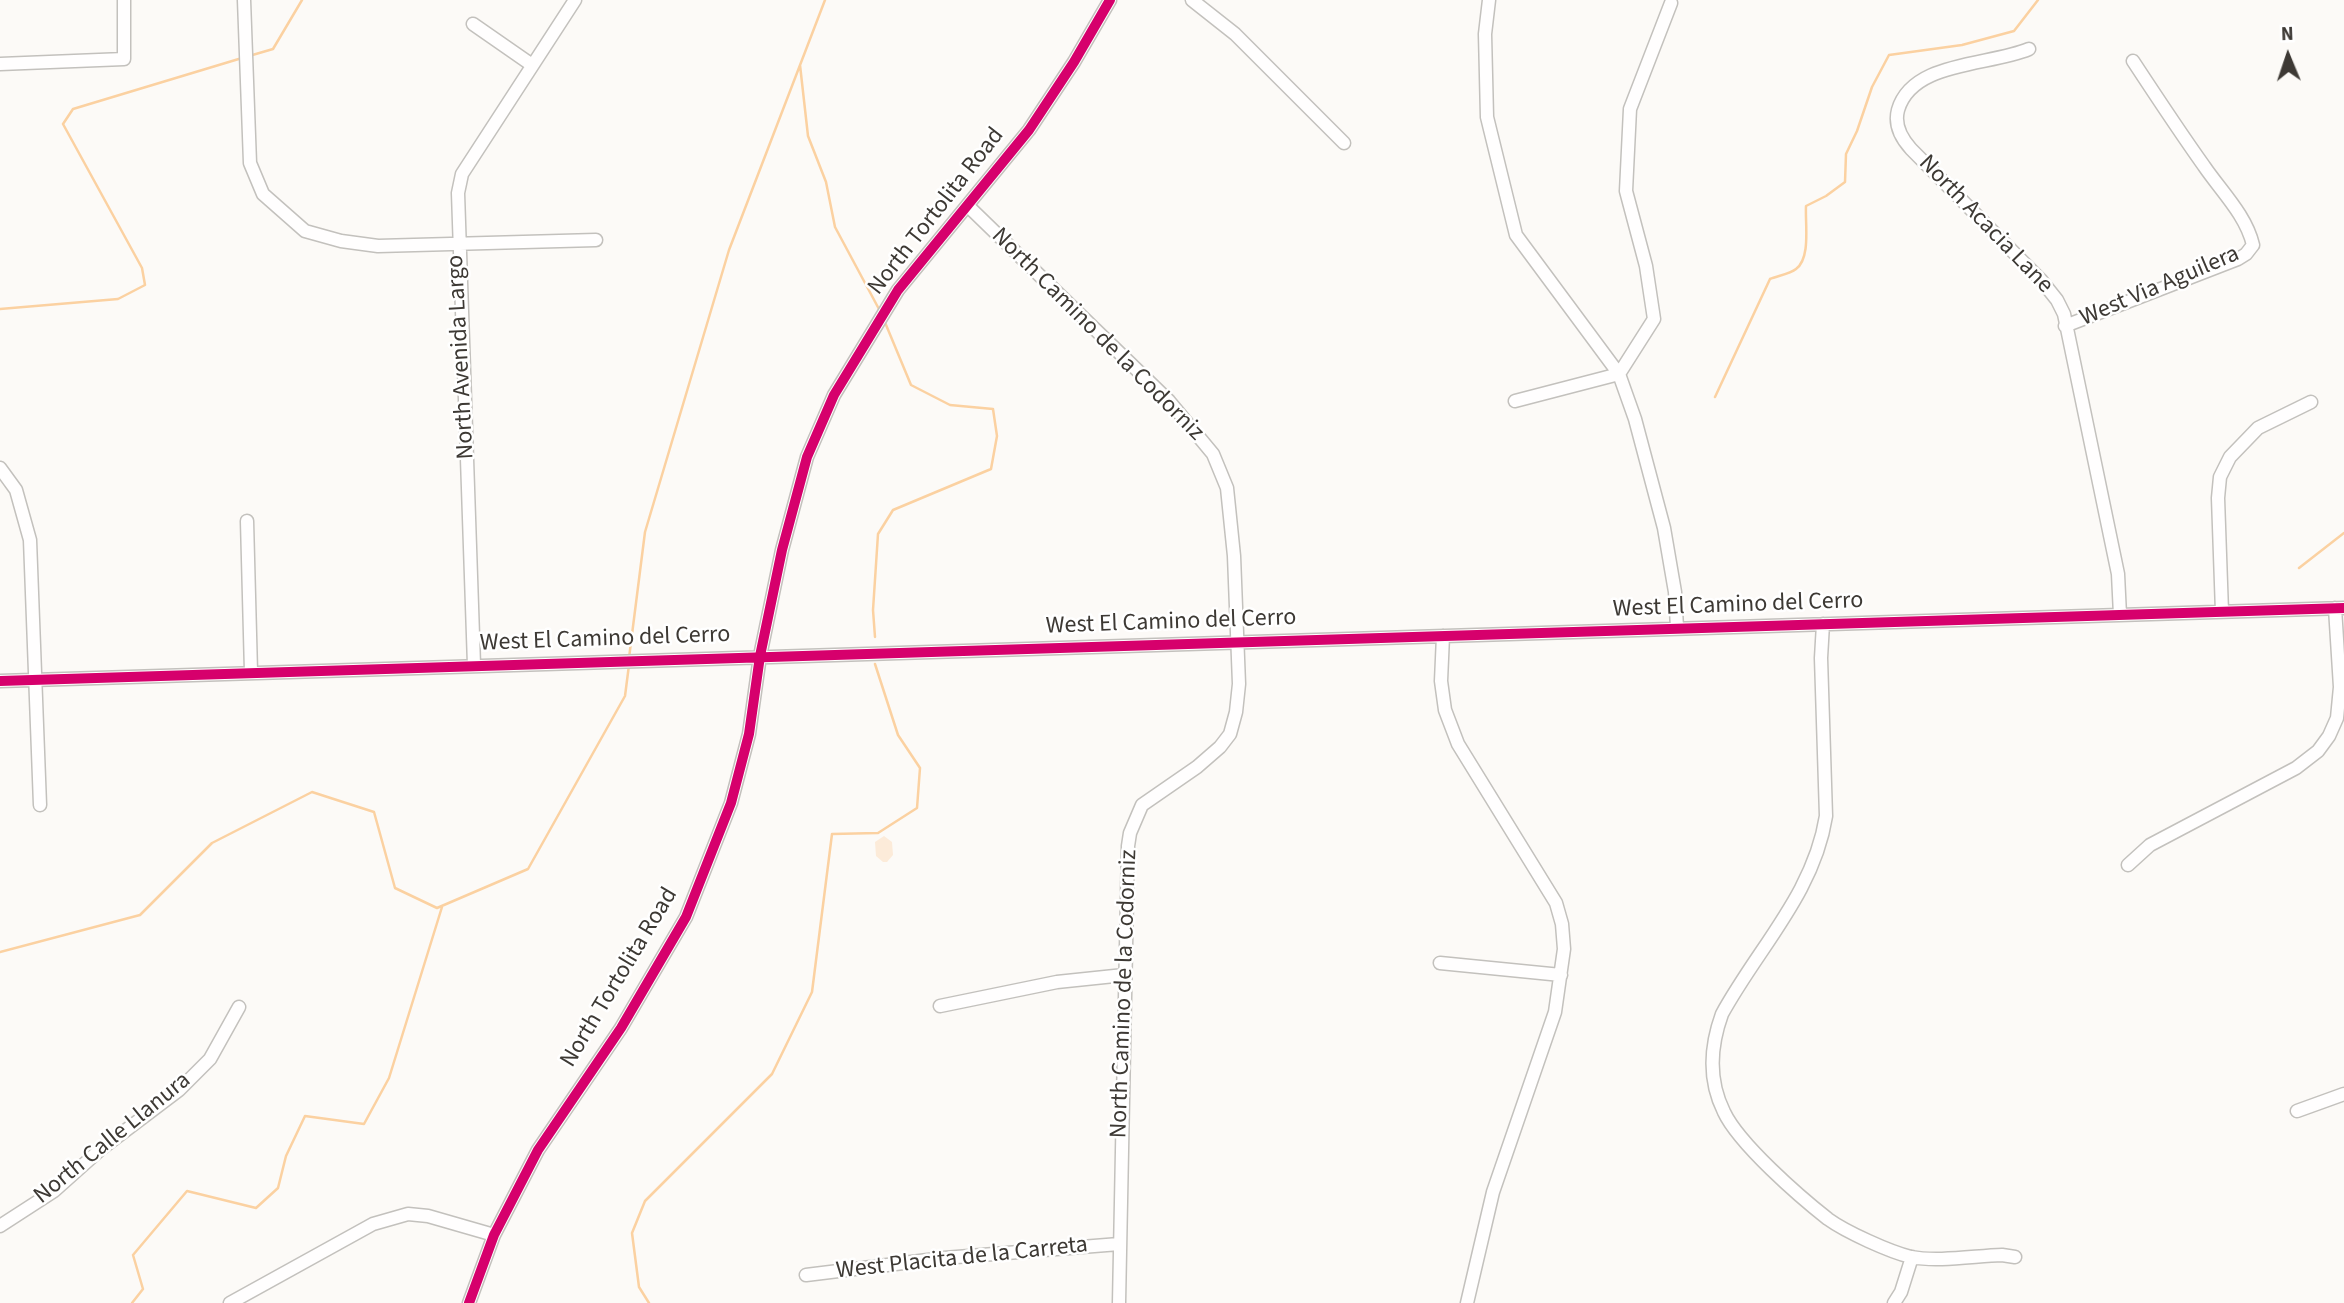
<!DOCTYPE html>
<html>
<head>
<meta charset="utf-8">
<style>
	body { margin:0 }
	#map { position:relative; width:2344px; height:1303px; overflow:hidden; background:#fcfaf7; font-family:"Source Sans 3",sans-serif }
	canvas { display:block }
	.north { position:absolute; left:2253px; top:21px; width:70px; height:70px; -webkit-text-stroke:5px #fff; paint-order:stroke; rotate:358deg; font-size:19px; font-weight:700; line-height:28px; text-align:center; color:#3d3934 }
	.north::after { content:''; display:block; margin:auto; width:24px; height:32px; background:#3d3934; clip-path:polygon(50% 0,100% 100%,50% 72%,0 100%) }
</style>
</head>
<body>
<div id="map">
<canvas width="2344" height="1303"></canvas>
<div class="north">N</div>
</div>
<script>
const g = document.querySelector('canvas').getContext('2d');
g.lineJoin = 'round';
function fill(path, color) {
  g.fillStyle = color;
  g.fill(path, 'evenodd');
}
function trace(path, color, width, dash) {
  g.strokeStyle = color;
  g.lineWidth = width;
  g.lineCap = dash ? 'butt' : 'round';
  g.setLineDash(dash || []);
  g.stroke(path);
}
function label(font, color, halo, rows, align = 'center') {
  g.font = font + ' "Source Sans 3",sans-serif';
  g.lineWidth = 5;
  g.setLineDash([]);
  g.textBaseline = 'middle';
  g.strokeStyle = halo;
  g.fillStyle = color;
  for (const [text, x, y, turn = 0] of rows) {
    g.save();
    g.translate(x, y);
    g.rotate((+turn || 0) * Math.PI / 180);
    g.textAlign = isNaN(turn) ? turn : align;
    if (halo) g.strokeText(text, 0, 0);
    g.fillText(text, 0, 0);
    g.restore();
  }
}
fill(new Path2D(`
	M884,836L892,842L893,855L887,862H883L876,856L875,842Z`), '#fcebd9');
trace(new Path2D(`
	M249,56L273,49L302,0
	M800,65L808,136L826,182L835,227L880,311
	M0,309L118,299L145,285L142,268L63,124L73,109L242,58
	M1715,397L1770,279C1777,276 1790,274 1796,269C1811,258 1805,224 1806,206L1826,196L1845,182L1846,154L1857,131L1872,87L1889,55L1962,45L2014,31L2038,0
	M2299,568L2344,533
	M875,637L873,610L878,534L893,510L991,469L997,436L993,409L950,405L911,385L884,320
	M629,658L645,532L729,250L825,0
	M0,952L140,915L212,843L312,792L374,812L395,888L437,908L528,869L625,696L629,665
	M132,1303L143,1289L133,1255L187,1191L256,1208L278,1188L286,1156L305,1116L364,1124L389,1078L442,907
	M649,1303L639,1287L632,1233L645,1201L772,1074L812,992L832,834L878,833L917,808L920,768L898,735L875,664`), '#fbd1a1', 2.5);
const minor = new Path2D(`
	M244,0L250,163L263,194L305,231L341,241L378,246L596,240
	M1192,0L1235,34L1344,143
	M1489,0L1485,34L1487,117L1516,235L1619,374L1635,419L1664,528L1675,592L1677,628
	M473,24L532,65
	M2029,49C1989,66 1912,61 1898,110C1894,125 1901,138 1911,149L2041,280L2057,300L2064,314L2118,574L2120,615
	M0,64L124,59V0
	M968,206L1169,401L1213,454L1227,488L1234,556L1239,684L1236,712L1230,734L1220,747L1197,767L1142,805L1130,833L1128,846L1119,1303
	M2065,326L2238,259L2246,254L2253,245C2246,215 2221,191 2204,166C2179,131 2156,96 2133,61
	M1515,401L1619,374L1654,319L1646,266L1626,191L1630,109L1671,3
	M0,468L16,490L30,540L40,805
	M247,521L251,672
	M2222,612L2218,498L2220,477L2230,457L2258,428L2311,402
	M1823,624L1821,658L1826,816C1814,893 1758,948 1722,1014C1710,1047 1708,1080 1724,1112C1739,1144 1800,1197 1828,1219C1846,1232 1890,1252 1911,1257C1938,1262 1974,1256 2002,1255L2015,1257
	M1443,636L1441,681L1445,710L1458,744L1556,903L1562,924L1564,949L1555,1012L1493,1192L1467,1303
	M474,665L458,193L462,174L575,0
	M0,681L2344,608
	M2128,865L2150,845L2296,768L2318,751L2329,736L2337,718L2340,687L2335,608
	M1440,963L1561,975
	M940,1006L1057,982L1124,975
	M2297,1111L2344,1094
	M0,1226L54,1191L101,1149L179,1090L210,1059L239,1007
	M806,1275L944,1258L1119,1244
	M230,1303L373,1224L408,1214L428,1216L494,1235
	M469,1303L494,1235L538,1150L621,1028L686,917L731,803L749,734L760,656L782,550L807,457L834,395L898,290L1029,130L1074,62L1110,0
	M1894,1303L1901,1292L1912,1257`);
trace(minor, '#c3c1bd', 15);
trace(minor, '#fffefe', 12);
trace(new Path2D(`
	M0,681L2344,608
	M469,1303L494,1235L538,1150L621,1028L686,917L731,803L749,734L760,656L782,550L807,457L834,395L898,290L1029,130L1074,62L1110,0`), '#d6006c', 10);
label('24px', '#3d3934', '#fff', [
	["North Tortolita Road",937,212,-52],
	["North Acacia Lane",1985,225,46],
	["West Via Aguilera",2160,287,-23],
	["North Camino de la Codorniz",1097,335,45],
	["North Avenida Largo",462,357,-93],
	["West El Camino del Cerro",1738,606,-2],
	["West El Camino del Cerro",1171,623,-2],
	["West El Camino del Cerro",605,640,-2],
	["North Tortolita Road",620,978,-59],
	["North Camino de la Codorniz",1125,994,-88],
	["North Calle Llanura",113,1139,-39],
	["West Placita de la Carreta",962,1259,-6]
]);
</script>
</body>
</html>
